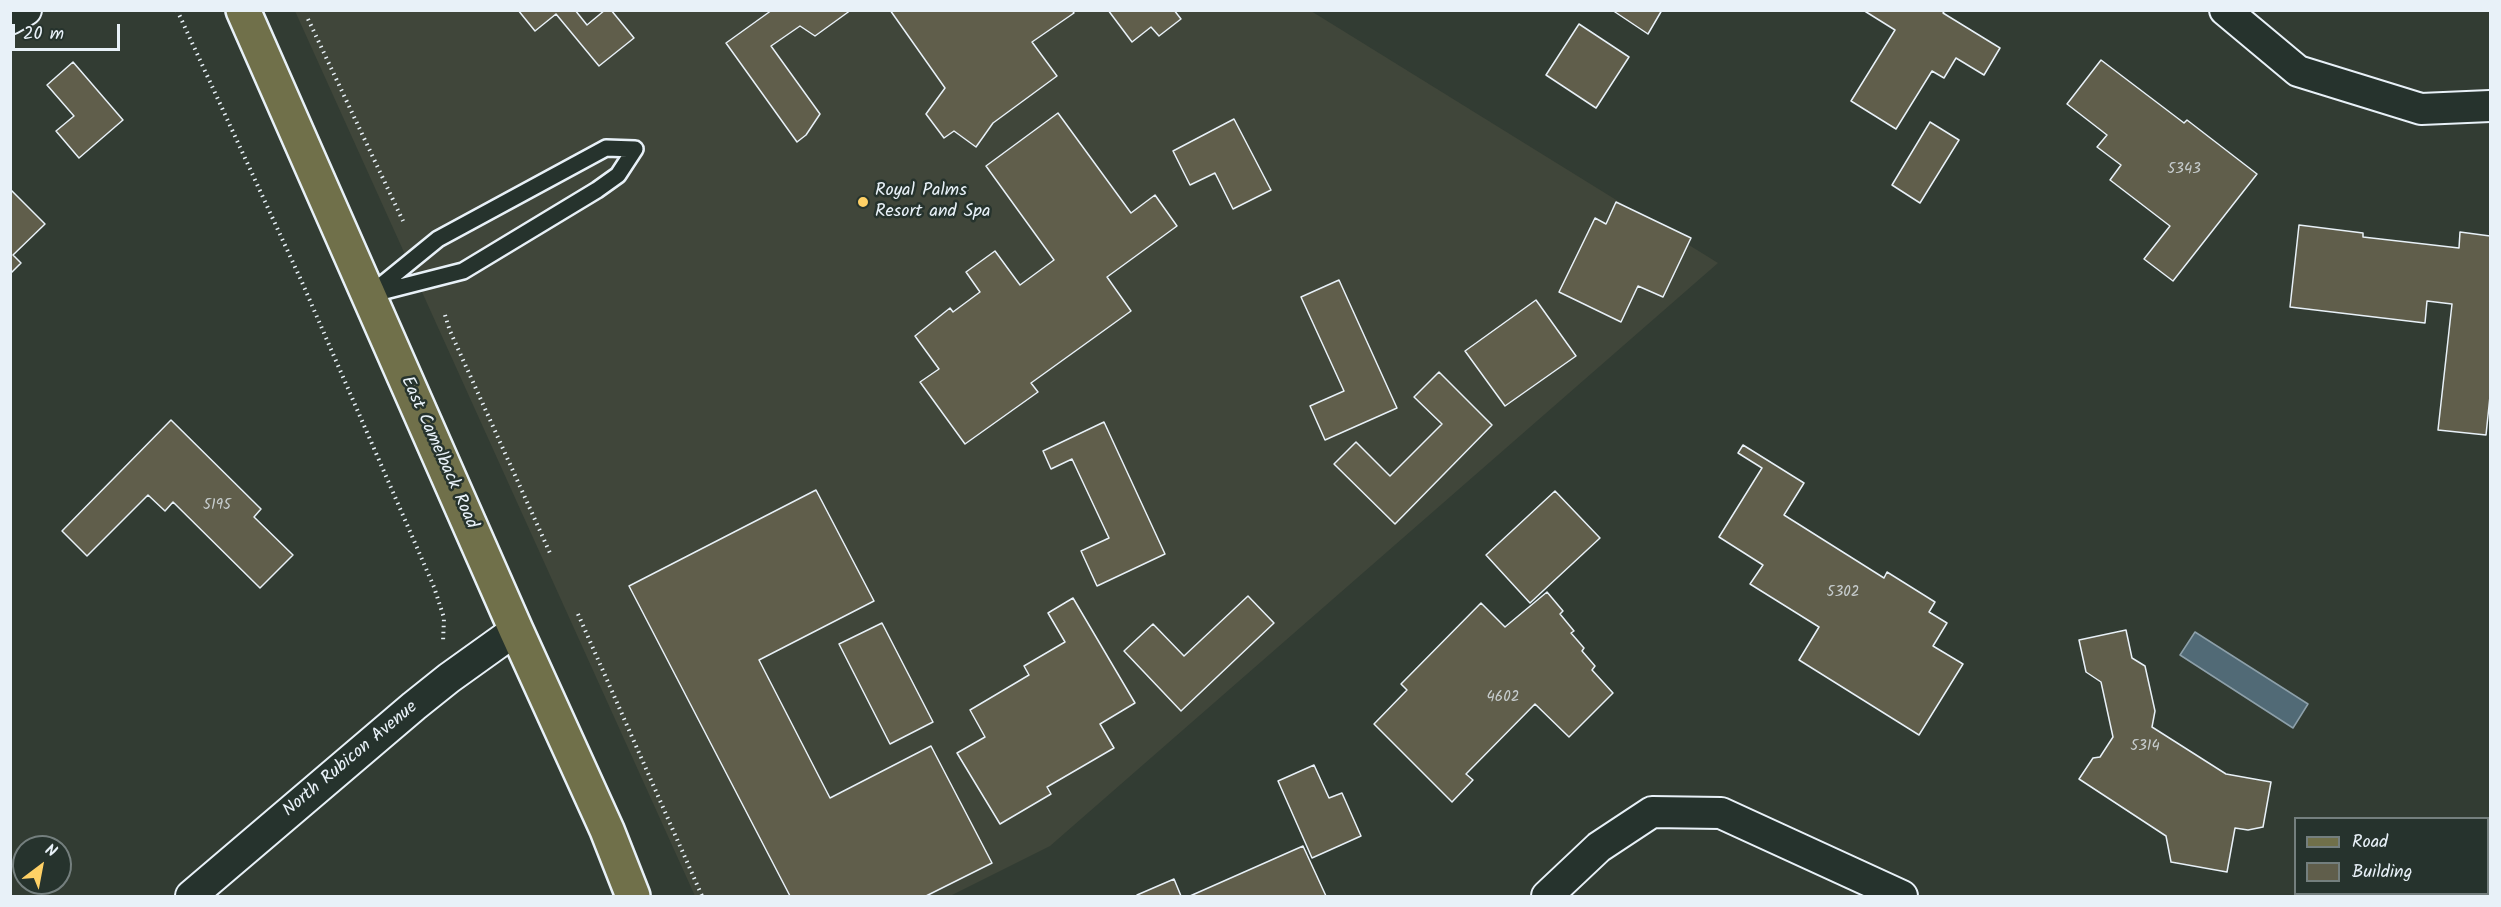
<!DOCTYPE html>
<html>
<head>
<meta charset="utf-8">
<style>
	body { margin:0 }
	#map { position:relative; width:2501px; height:907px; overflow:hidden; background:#323c33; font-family:Kalam,sans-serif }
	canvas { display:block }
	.frame { position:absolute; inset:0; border:12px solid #e8f1f8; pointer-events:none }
	.legend { position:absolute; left:2294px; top:817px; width:195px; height:78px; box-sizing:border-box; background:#26332d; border:2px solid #747f7e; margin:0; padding:8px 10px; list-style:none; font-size:18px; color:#e8f1f8 }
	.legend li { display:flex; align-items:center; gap:12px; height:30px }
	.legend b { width:30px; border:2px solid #747f7e }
	.north { position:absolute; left:12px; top:835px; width:60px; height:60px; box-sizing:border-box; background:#26332d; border:2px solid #747f7e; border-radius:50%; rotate:32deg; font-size:16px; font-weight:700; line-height:24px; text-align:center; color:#e8f1f8 }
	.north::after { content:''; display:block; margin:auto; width:21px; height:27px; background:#ffd166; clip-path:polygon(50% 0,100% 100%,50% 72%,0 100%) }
	.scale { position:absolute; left:12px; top:24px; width:108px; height:27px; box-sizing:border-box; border:3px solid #e8f1f8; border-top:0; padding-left:8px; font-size:18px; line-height:21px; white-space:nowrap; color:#e8f1f8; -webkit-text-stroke:4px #26332d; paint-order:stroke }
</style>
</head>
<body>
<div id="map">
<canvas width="2501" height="907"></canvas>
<div class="frame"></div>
<ul class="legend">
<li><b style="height:8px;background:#70704a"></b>Road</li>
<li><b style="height:16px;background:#605e4b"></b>Building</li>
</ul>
<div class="north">N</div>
<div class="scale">20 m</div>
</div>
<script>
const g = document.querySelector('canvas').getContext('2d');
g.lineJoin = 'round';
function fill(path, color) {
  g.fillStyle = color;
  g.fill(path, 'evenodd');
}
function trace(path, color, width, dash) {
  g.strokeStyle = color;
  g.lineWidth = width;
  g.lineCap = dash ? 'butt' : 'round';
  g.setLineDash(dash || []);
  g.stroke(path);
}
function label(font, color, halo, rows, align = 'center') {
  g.font = font + ' Kalam,sans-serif';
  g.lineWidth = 5;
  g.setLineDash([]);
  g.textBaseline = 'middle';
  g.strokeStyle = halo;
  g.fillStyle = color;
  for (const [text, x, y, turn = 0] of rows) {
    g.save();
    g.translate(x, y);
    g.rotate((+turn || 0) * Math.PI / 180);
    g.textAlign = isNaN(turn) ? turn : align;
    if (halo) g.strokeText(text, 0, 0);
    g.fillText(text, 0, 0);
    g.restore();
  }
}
fill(new Path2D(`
	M295,11H1311L1718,263L1050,846L950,896H695Z`), '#40463a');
const water = new Path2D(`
	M2195,632L2308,704L2293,728L2180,655Z`);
fill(water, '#516a76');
trace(water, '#8da0aa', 1.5);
const building = new Path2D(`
	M518,10H575L587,25L605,10H611L634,38L599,66L556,14L535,31Z
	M772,10H851L815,36L800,26L771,46L820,114L806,135L797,142L726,43Z
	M890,10H1072L1074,13L1032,42L1057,76L993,123L976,147L954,131L944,138L926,114L945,88Z
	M1108,10H1174L1181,19L1159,36L1151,27L1132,42Z
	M1612,10H1662L1648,34Z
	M1863,10H1945L1943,13L2000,48L1984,75L1956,58L1944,78L1932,71L1896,129L1851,101L1895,30Z
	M1579,24L1629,57L1596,108L1546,75Z
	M2101,60L2184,123L2187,120L2257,174L2173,281L2144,259L2170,226L2110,180L2121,165L2097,147L2107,135L2067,104Z
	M73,62L123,120L79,158L56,131L74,116L47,85Z
	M1058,113L1131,213L1155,195L1177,226L1107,277L1131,311L1031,383L1038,392L965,444L920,382L939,369L915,336L950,308L953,312L980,292L966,272L995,251L1020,285L1054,260L986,166Z
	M1234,119L1271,190L1233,209L1215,173L1190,185L1173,151Z
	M1930,122L1959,140L1920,203L1892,185Z
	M10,189L45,224L13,255L21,263L10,274Z
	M1616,202L1691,238L1663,297L1638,286L1621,322L1559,292L1595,218L1606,224Z
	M2299,225L2363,233V237L2459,248L2460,232L2490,236V396L2486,435L2438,430L2452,304L2427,301L2425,323L2290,307Z
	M1339,280L1397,408L1325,440L1310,406L1344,391L1301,297Z
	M1536,300L1576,356L1505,406L1465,351Z
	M1439,372L1492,425L1395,524L1334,464L1356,442L1390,476L1442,424L1414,397Z
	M171,420L261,509L254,517L293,555L260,588L173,502L165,511L148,495L87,556L62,531Z
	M1104,422L1165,554L1097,586L1081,551L1109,538L1072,459L1051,469L1043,451Z
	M1743,445L1804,483L1784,515L1884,578L1887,572L1935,602L1929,612L1947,623L1933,646L1963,664L1919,735L1799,660L1819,627L1750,584L1763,565L1719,537L1762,468L1738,453Z
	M816,490L874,601L759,660L830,798L931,746L992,863L926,896H790L629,586Z
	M1555,491L1600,538L1530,603L1486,555Z
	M1547,592L1563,611L1560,614L1574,631L1571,633L1584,648L1582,651L1595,666L1592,670L1613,693L1569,737L1535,704L1466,774L1473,780L1452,802L1374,724L1407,690L1401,684L1481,603L1505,627Z
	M1248,596L1274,623L1181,711L1124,651L1153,624L1184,656Z
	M1073,598L1135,703L1100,724L1114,748L1047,787L1051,794L1000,824L957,753L985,737L970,710L1029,675L1024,666L1065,642L1048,613Z
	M882,623L933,722L890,744L839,644Z
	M2126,630L2132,658L2145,666L2155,711L2152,727L2226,774L2271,782L2263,827L2248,830L2235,828L2227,872L2171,862L2166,836L2079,779L2093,758L2100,757L2113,737L2101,682L2086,672L2079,640Z
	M1314,765L1329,798L1342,793L1361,836L1312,858L1278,781Z
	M1303,846L1326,896H1190Z
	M1174,879L1181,896H1137V895Z
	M2392,894H2464L2461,896H2395Z`);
fill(building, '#605e4b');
trace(building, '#e8f1f8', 1.5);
const lane = new Path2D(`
	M373,292L438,239L606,148L635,149
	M369,295L463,271L597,190L618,175L635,149`);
const street = new Path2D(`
	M2225,10L2298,71L2421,109L2490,106
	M10,19L26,10
	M191,896L414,706L449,678L516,630
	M1547,896L1599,847L1652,812L1721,813L1902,896`);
const primary = new Path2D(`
	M243,10L516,630L607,830L633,896`);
trace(lane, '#e8f1f8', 20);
trace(street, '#e8f1f8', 34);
trace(primary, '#e8f1f8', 38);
trace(new Path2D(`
	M177,10L301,280L434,587L444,618L443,642
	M308,19L403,221
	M445,315L450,331L550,553
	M578,614L702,896`), '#e8f1f8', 4, [1.5, 4.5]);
trace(lane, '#26332d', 15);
trace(street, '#26332d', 30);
trace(primary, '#70704a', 33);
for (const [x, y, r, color] of [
	[863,202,6,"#ffd166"]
]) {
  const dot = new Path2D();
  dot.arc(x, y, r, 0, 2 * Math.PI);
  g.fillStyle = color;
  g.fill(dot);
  trace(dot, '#26332d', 2);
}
label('15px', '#c6cccd', null, [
	["5343",2184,170],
	["5195",217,506],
	["5302",1843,593],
	["4602",1503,698],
	["5314",2145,747]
]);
label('18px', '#e8f1f8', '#26332d', [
	["Royal Palms",875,192],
	["Resort and Spa",875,213]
], 'left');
label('18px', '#e8f1f8', '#26332d', [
	["East Camelback Road",438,453,66],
	["North Rubicon Avenue",351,760,-40]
]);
</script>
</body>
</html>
